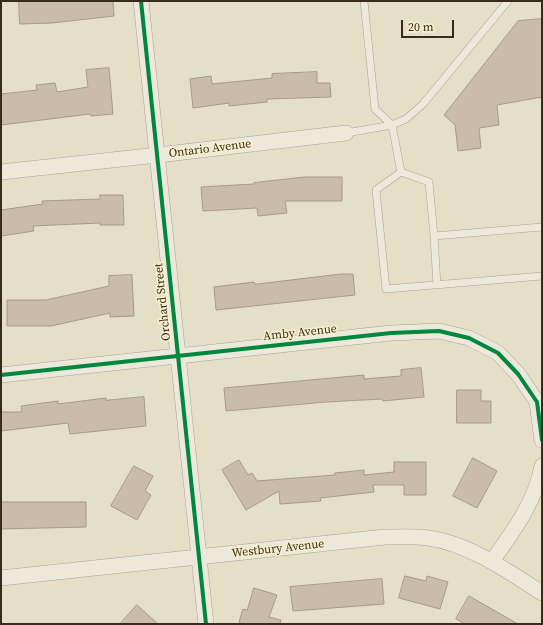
<!DOCTYPE html>
<html>
<head>
<meta charset="utf-8">
<style>
	body { margin:0 }
	#map { position:relative; width:543px; height:625px; overflow:hidden; background:#e5dfc8; font-family:"Source Serif 4",serif }
	canvas { display:block }
	.frame { position:absolute; inset:0; border:2px solid #372c1a; pointer-events:none }
	.scale { position:absolute; left:401px; top:20px; width:53px; height:18px; box-sizing:border-box; border:2px solid #372c1a; border-top:0; padding-left:5px; font-size:12px; line-height:14px; white-space:nowrap; color:#372c1a; -webkit-text-stroke:3px #f8f0cc; paint-order:stroke }
</style>
</head>
<body>
<div id="map">
<canvas width="543" height="625"></canvas>
<div class="frame"></div>
<div class="scale">20 m</div>
</div>
<script>
const g = document.querySelector('canvas').getContext('2d');
g.lineJoin = 'round';
function fill(path, color) {
  g.fillStyle = color;
  g.fill(path, 'evenodd');
}
function trace(path, color, width, dash) {
  g.strokeStyle = color;
  g.lineWidth = width;
  g.lineCap = dash ? 'butt' : 'round';
  g.setLineDash(dash || []);
  g.stroke(path);
}
function label(font, color, halo, rows, align = 'center') {
  g.font = font + ' "Source Serif 4",serif';
  g.lineWidth = 3;
  g.setLineDash([]);
  g.textBaseline = 'middle';
  g.strokeStyle = halo;
  g.fillStyle = color;
  for (const [text, x, y, turn = 0] of rows) {
    g.save();
    g.translate(x, y);
    g.rotate((+turn || 0) * Math.PI / 180);
    g.textAlign = isNaN(turn) ? turn : align;
    if (halo) g.strokeText(text, 0, 0);
    g.fillText(text, 0, 0);
    g.restore();
  }
}
const building = new Path2D(`
	M19,1H113L114,16L52,23L20,24Z
	M542,19V97L497,105L499,125L479,128L481,148L458,151L455,125L444,115L518,21Z
	M109,68L113,114L91,116L90,114L1,125V94L37,90L36,85L55,83L57,92L88,87L86,70Z
	M317,72V83H330L331,97L267,99V102L229,106V103L193,108L190,79L211,76L212,84L272,78V74Z
	M305,177H342V201H285L287,213L258,216L257,208L203,211L201,187L254,184V183Z
	M100,195H123L124,225H100V223L33,226L34,231L1,236V210L43,204L42,201L100,199Z
	M341,274H353L355,295L216,310L214,287L254,282L255,284Z
	M132,275L134,316L110,317V313L51,326H7V300H46L109,286V276Z
	M421,368L424,397L383,401L382,399L326,402L226,411L224,388L364,375V379L401,376V370Z
	M457,390H481V401H491V423H457Z
	M144,397L146,426L70,434L68,423L1,431V412H22L21,406L58,401V404L106,398V400Z
	M473,458L497,471L477,508L453,496Z
	M239,460L248,475L252,473L257,481L335,475V473L364,470V475L394,472V462H426V495H404V485H373L374,492L320,498L321,501L280,504L279,491L246,510L222,470Z
	M134,466L153,476L145,491L151,495L137,520L111,506Z
	M1,502H86V527L1,529Z
	M405,576L426,581L427,576L448,582L440,609L399,598Z
	M382,579L384,604L293,611L290,587Z
	M254,588L277,595L269,617L281,620L280,624H242L239,622L243,609L247,610Z
	M469,596L518,624H465L456,619Z
	M137,605L158,624H120Z`);
fill(building, '#c9bda9');
trace(building, '#a59a88', 1);
const service = new Path2D(`
	M364,1L375,109L392,125L406,119L423,104L508,1
	M346,133L392,125L401,172
	M401,172L376,190L386,289L542,276
	M401,172L429,182L434,236L542,227
	M434,236L437,285`);
const minor = new Path2D(`
	M141,1L206,624
	M1,172L158,155L346,133
	M1,375L391,333L439,331L469,338L498,353L518,374L537,402L542,440
	M492,561C512,533 536,501 542,466
	M1,578L385,537C399,537 414,536 428,538C468,543 509,572 542,593`);
trace(service, '#a9a292', 8);
trace(minor, '#a9a292', 16);
trace(service, '#ece8da', 7);
trace(minor, '#ece8da', 15);
trace(new Path2D(`
	M141,1L206,624
	M1,375L391,333L439,331L469,338L498,353L518,374L537,402L542,440`), '#00873e', 4);
label('12px', '#372c1a', '#f8f0cc', [
	["Ontario Avenue",210,149,-7],
	["Orchard Street",163,302,-96],
	["Amby Avenue",300,333,-6],
	["Westbury Avenue",278,549,-6]
]);
</script>
</body>
</html>
